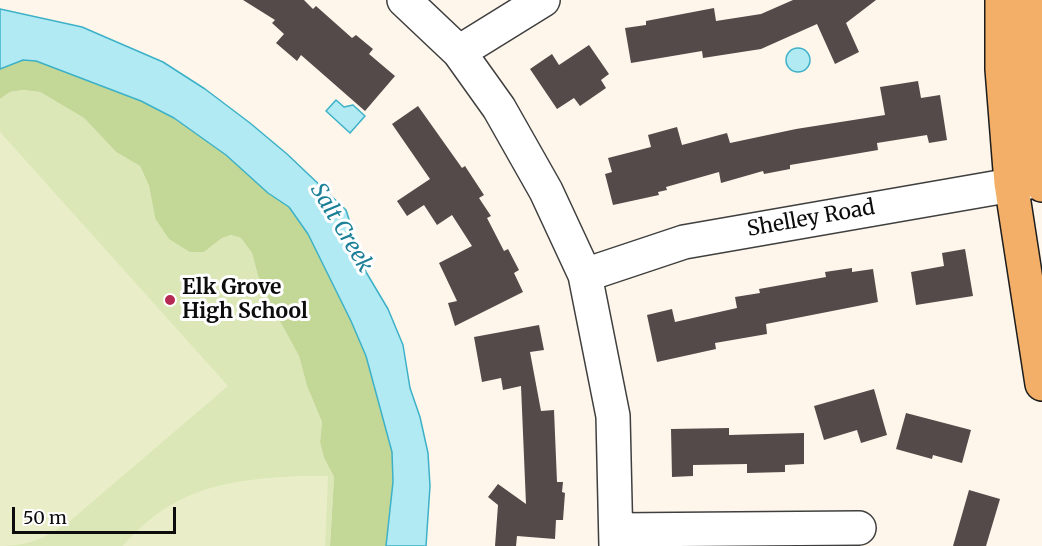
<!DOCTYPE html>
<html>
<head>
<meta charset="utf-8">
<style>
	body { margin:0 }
	#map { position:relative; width:1042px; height:546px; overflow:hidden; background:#fef6eb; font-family:Merriweather,serif }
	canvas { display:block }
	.scale { position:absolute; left:12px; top:507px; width:164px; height:27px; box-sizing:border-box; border:3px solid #0c0c0c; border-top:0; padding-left:8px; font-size:18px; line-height:21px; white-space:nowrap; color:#0c0c0c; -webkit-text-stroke:4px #fff; paint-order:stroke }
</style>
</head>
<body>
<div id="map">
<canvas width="1042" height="546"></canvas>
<div class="scale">50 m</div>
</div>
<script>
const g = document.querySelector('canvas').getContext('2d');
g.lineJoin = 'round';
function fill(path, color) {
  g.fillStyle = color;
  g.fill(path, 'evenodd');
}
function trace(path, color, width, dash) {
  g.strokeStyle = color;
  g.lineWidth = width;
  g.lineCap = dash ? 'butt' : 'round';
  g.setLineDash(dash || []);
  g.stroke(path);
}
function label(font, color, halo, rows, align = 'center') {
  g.font = font + ' Merriweather,serif';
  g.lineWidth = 6;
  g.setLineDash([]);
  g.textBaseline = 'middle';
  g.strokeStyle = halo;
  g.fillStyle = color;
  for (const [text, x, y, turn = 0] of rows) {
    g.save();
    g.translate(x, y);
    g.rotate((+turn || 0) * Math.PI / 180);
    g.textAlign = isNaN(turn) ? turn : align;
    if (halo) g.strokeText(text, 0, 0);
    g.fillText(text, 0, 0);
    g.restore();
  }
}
fill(new Path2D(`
	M23,90L40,92L84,118L116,152L140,166L149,186L155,218L204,252L222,238L231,235L241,238L252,253L258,276L272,307L299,356L307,386L322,422L320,442L324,458L334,477L330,546H0V99L10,92Z`), '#dbe7b7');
fill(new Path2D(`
	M23,60L36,61L69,72L141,101L174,118L226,155L268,193L289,206L308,234L351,321L366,356L392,452L393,481L386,546H330L334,477L324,458L320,442L322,422L307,386L299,356L272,307L258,276L252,253L241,238L231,235L222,238L204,252H190L169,239L155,218L149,186L140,166L116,152L84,118L40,92L23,90L10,92L0,99V69Z`), '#c3d797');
fill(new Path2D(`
	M0,132L228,386L71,520C48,537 29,546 0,546Z
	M303,476H328L325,546H123C174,487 229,479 303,476Z`), '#eaeec8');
const water = new Path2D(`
	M0,9L82,27L163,62L205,89L250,123L287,154L346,210L366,272L388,309L403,345L410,388L420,417L428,453L430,486L426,546H386L393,482L392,452L366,356L351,321L308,234L289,207L268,193L226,155L174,118L141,101L36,61L23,60L0,69Z
	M786 60a12 12 0 1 1 24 0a12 12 0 1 1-24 0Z
	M336,100L344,107L353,105L365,116L350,133L326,111Z`);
fill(water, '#b2eaf3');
trace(water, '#3cb1c7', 1.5);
fill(new Path2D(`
	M243,0H304L313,9L316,6L352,38L356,35L373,49L369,54L395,76L365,111L301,55L297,61L276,43L284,34L272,23L275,20Z
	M793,0H876L846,23L859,52L835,64L817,24L761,49L703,58L702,51L631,63L625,28L646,25V21L714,8L716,21L761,14Z
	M589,45L609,74L601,80L606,88L580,106L574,98L557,109L530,69L552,54L559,65Z
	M918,81L921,98L940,95L947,140L929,143L927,135L877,143L878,150L790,165V169L764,174L763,171L721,183L719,172L666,187L667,190L658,192L659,195L613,205L605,174L612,172L608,158L651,147L648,135L677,127L682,145L727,133L730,143L796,129L885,115L880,87Z
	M418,106L462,168L465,166L484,195L479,198L491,216L487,218L504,251L508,249L519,270L514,273L523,292L455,326L448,303L457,301L439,263L472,246L452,215L437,225L424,205L407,216L397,201L430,179L392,124Z
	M965,249L973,296L916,305L911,272L944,266L942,253Z
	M852,268V272L873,269L878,302L766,324L767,334L715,343L716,349L657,362L647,315L672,309L675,322L737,308L735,297L760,293L759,289L826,277L825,272Z
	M539,325L544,350L530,352L541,411L554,410L557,482H563L562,492L565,493L563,520H556L555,539L517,536L516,546H495L498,505L488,497L498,484L526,504L521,386L503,390L501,378L482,382L474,337Z
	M874,389L887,435L861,443L857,430L824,440L814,406Z
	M906,413L971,430L962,463L933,455L932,459L896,449Z
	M729,428V435L804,433V464L785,465V472L747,473V464L693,465V476L672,477L671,429Z
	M969,490L1000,499L986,546H953Z`), '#544a49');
const minor = new Path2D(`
	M404,0L459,52L499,108L546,191L585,275L613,416L616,546
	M459,52L543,0
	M585,275L684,242L1040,180
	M617,530L859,528`);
const major = new Path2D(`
	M1002,0V69L1011,183L1042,384
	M1034,0V77L1042,185`);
trace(minor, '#3f3f3f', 36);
trace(major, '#1d1d1d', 36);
trace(minor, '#fff', 33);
trace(major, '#f3af67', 33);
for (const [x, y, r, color] of [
	[170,300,6,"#b52a52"]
]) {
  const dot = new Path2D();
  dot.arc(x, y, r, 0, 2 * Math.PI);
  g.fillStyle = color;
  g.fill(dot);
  trace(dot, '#fff', 2);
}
label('21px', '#0c0c0c', '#fff', [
	["Shelley Road",811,219,-10]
]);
label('bold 21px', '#0c0c0c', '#fff', [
	["Elk Grove",182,288],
	["High School",182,312]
], 'left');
label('italic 22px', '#1b7f97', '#fff', [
	["Salt Creek",341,228,59]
]);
</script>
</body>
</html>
